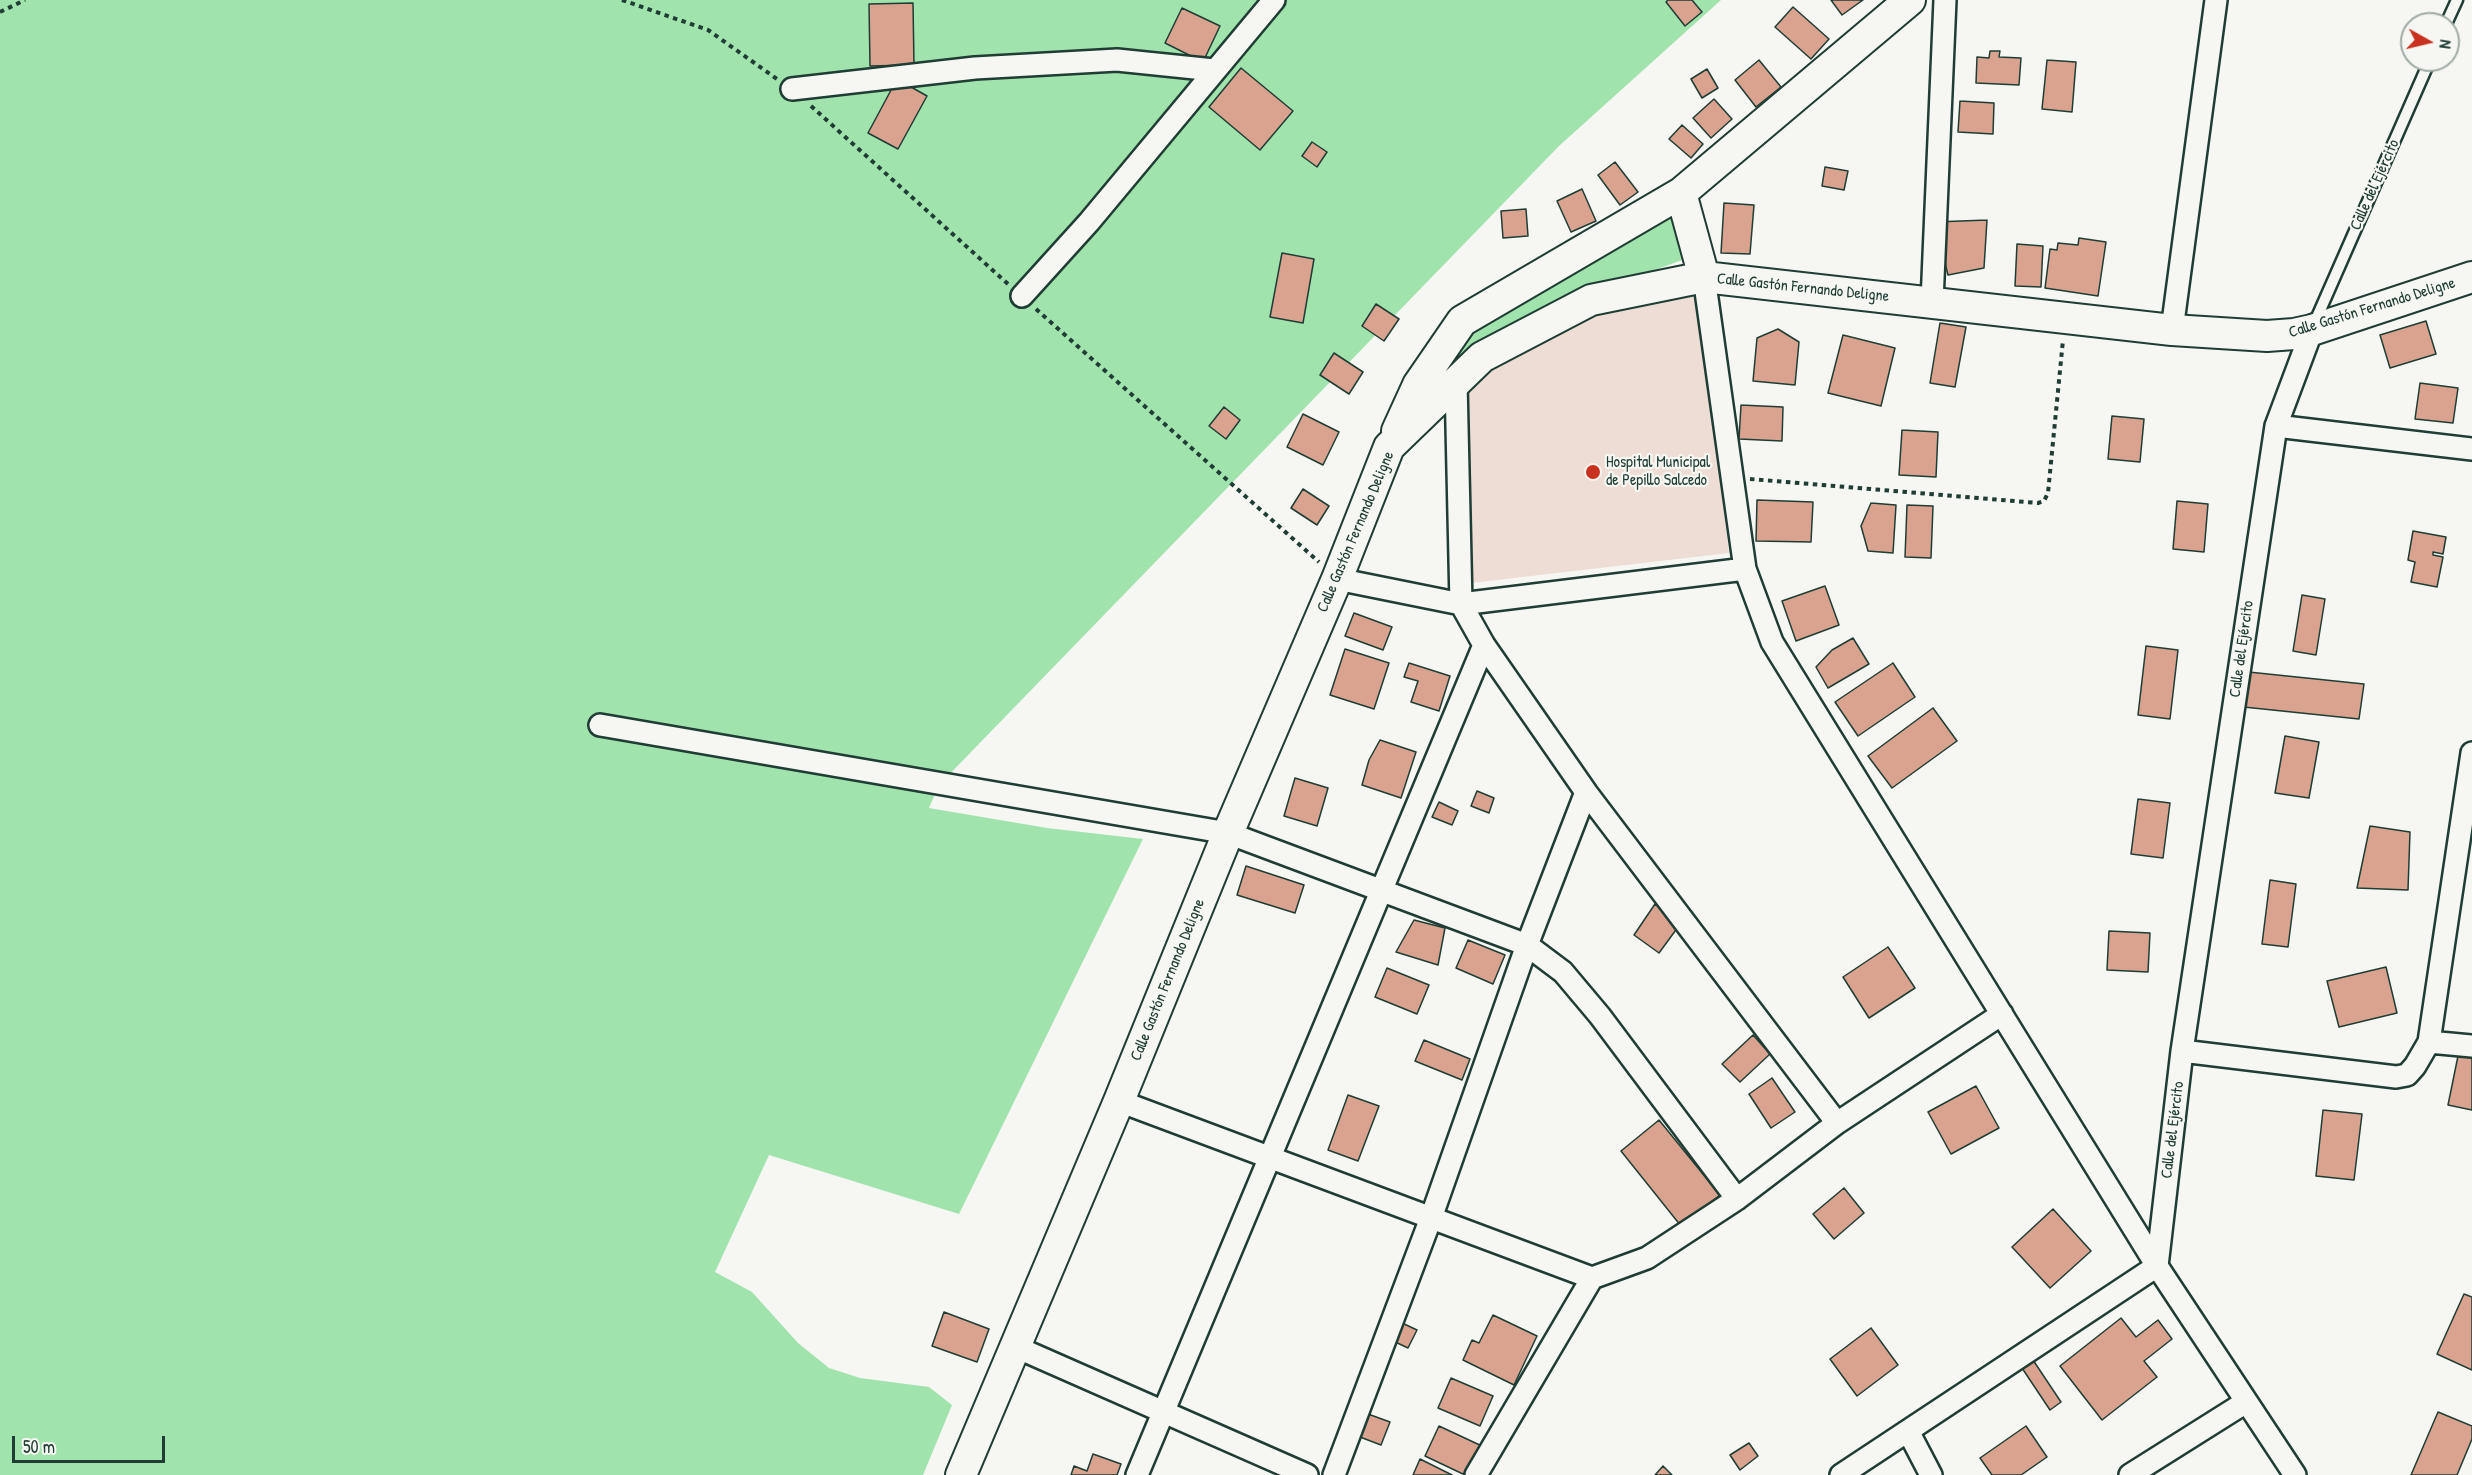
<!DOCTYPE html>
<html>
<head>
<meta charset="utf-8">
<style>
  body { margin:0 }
  #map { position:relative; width:2472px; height:1475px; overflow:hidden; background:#f6f6f2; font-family:"Patrick Hand",sans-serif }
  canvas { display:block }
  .north { position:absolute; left:2400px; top:12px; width:60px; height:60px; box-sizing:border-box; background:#f6f6f2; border:2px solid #a0aca6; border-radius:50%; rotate:98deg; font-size:16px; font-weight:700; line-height:24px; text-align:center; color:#1f3d34 }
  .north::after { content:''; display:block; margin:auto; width:21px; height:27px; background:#c8321e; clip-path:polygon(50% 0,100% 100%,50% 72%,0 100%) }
  .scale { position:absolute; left:12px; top:1436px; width:153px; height:27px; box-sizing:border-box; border:3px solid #1f3d34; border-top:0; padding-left:8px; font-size:18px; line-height:21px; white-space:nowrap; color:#1f3d34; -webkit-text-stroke:4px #f6f6f2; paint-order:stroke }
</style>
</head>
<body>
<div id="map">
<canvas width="2472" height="1475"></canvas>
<div class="north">N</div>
<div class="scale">50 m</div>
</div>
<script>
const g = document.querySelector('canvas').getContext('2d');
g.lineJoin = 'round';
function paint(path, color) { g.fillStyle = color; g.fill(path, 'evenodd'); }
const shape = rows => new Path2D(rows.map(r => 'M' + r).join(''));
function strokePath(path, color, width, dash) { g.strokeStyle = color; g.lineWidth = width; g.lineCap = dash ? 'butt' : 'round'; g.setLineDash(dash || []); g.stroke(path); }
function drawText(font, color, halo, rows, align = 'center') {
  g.font = font + ' "Patrick Hand",sans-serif'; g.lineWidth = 4.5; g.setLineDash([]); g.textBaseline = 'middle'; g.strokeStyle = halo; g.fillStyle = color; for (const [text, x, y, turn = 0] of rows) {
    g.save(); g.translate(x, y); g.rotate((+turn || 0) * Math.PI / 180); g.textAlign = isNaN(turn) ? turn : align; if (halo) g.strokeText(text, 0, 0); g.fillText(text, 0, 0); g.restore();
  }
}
paint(shape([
  [1687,289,1698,297,1729,553,1471,583,1465,391,1475,371,1585,310]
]), '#edddd4');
paint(shape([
  [0,0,1721,0,1559,146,939,785,929,808,1047,828,1143,839,959,1214,769,1155,715,1272,752,1292,798,1343,829,1368,860,1378,929,1387,952,1405,923,1475,0,1475],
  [1677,212,1688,258,1621,282,1426,386,1474,329]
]), '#a1e3ad');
const building = shape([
  [1668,0,1692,0,1702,12,1685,26,1666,2,1668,0],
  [1831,0,1863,0,1842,15,1831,0],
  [913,3,914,65,870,66,869,4,913,3],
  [1793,7,1829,39,1811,59,1775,27,1793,7],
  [1182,8,1220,26,1203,62,1165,43,1182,8],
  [1990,51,2000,51,1999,57,2021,58,2019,85,1976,83,1977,57,1989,58,1990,51],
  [1759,60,1781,87,1756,107,1735,80,1759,60],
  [2047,60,2076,62,2072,112,2042,109,2047,60],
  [1241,68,1293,111,1260,150,1209,107,1241,68],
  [1707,69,1718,88,1702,98,1691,79,1707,69],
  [897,79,927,96,898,149,868,133,897,79],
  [1714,99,1732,119,1711,138,1693,118,1714,99],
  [1960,101,1994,103,1993,134,1958,132,1960,101],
  [1682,125,1703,144,1691,158,1669,139,1682,125],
  [1312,142,1327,152,1317,167,1302,156,1312,142],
  [1615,162,1638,192,1620,205,1598,175,1615,162],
  [1825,167,1848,171,1844,190,1822,186,1825,167],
  [1582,189,1596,221,1571,232,1557,201,1582,189],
  [1724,203,1754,205,1750,254,1721,253,1724,203],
  [1526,209,1528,236,1503,238,1501,211,1526,209],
  [1987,220,1984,268,1948,275,1935,222,1987,220],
  [2079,238,2106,242,2098,296,2045,288,2050,249,2057,250,2058,243,2078,245,2079,238],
  [2017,244,2043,246,2041,287,2015,286,2017,244],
  [1282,253,1314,259,1303,323,1270,317,1282,253],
  [1376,304,1399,319,1384,341,1362,326,1376,304],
  [2426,321,2436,354,2390,368,2380,335,2426,321],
  [1940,323,1966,327,1955,387,1930,383,1940,323],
  [1778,329,1799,342,1795,385,1753,381,1757,338,1778,329],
  [1843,335,1895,348,1881,406,1828,393,1843,335],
  [1334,353,1363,372,1349,394,1320,375,1334,353],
  [2420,383,2458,388,2453,423,2415,419,2420,383],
  [1741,405,1783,407,1782,441,1739,439,1741,405],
  [1224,407,1240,420,1226,439,1209,426,1224,407],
  [1303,414,1339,432,1323,465,1287,447,1303,414],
  [2112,416,2144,419,2140,462,2108,459,2112,416],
  [1902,430,1938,432,1936,477,1899,475,1902,430],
  [1303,489,1329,506,1317,525,1291,508,1303,489],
  [1757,500,1813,502,1811,542,1756,541,1757,500],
  [2177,501,2208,504,2204,552,2173,549,2177,501],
  [1871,503,1896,505,1893,553,1868,551,1861,526,1871,503],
  [1907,505,1933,506,1931,558,1905,557,1907,505],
  [2413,531,2446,537,2443,554,2433,552,2433,555,2443,557,2437,587,2411,582,2415,562,2408,560,2413,531],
  [1825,586,1839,625,1796,641,1782,601,1825,586],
  [2302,595,2325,599,2316,655,2293,651,2302,595],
  [1354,613,1392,627,1383,650,1345,636,1354,613],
  [1853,638,1869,664,1828,688,1816,667,1832,650,1853,638],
  [2146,646,2178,650,2170,719,2138,715,2146,646],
  [1345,649,1389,663,1374,709,1330,695,1345,649],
  [1409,663,1450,676,1439,711,1411,702,1418,681,1404,677,1409,663],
  [1893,663,1915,697,1858,736,1835,702,1893,663],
  [2239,671,2364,684,2359,719,2234,706,2239,671],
  [1933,708,1957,741,1892,788,1868,756,1933,708],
  [2285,736,2319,742,2309,798,2275,793,2285,736],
  [1380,740,1416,752,1401,798,1362,785,1369,760,1380,740],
  [1295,778,1328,788,1317,826,1284,816,1295,778],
  [1477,791,1494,798,1489,813,1471,806,1477,791],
  [2138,799,2170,803,2163,858,2131,854,2138,799],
  [1439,802,1458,811,1452,825,1432,817,1439,802],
  [2370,826,2410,832,2408,890,2357,888,2370,826],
  [1246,866,1304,885,1295,913,1237,895,1246,866],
  [2270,880,2296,884,2288,947,2262,944,2270,880],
  [1655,904,1681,923,1659,953,1634,935,1655,904],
  [1414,920,1445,928,1438,965,1396,952,1414,920],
  [2109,931,2150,933,2148,972,2107,970,2109,931],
  [1468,940,1505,955,1493,984,1456,968,1468,940],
  [1888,947,1915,988,1869,1018,1843,977,1888,947],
  [2386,967,2397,1013,2339,1027,2327,981,2386,967],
  [1387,968,1429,985,1417,1014,1375,997,1387,968],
  [1753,1035,1770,1054,1740,1082,1722,1064,1753,1035],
  [1424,1040,1470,1059,1462,1080,1415,1061,1424,1040],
  [2458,1056,2472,1058,2472,1110,2448,1105,2458,1056],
  [1772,1078,1795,1112,1771,1128,1749,1094,1772,1078],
  [1976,1086,1999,1128,1951,1154,1928,1112,1976,1086],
  [1348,1095,1379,1106,1358,1161,1328,1150,1348,1095],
  [2323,1110,2362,1114,2354,1180,2316,1176,2323,1110],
  [1659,1120,1720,1195,1681,1226,1621,1151,1659,1120],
  [1844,1188,1864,1213,1834,1239,1813,1214,1844,1188],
  [2053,1209,2091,1251,2050,1288,2012,1247,2053,1209],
  [2464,1294,2472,1297,2472,1370,2437,1354,2464,1294],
  [944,1312,989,1329,977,1362,932,1346,944,1312],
  [1493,1315,1537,1336,1514,1385,1463,1360,1472,1340,1479,1343,1493,1315],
  [2121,1318,2136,1337,2158,1320,2172,1339,2144,1361,2157,1377,2102,1420,2060,1366,2121,1318],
  [1400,1322,1417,1330,1408,1348,1391,1340,1400,1322],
  [1871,1328,1898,1365,1857,1396,1830,1359,1871,1328],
  [2031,1357,2061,1402,2050,1410,2020,1365,2031,1357],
  [1451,1378,1493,1396,1480,1426,1438,1408,1451,1378],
  [2438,1412,2472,1426,2472,1439,2457,1475,2411,1475,2438,1412],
  [1368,1414,1390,1422,1381,1445,1360,1437,1368,1414],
  [1439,1426,1484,1447,1471,1475,1465,1475,1425,1456,1439,1426],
  [2026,1426,2047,1457,2021,1475,1992,1475,1980,1458,2026,1426],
  [1749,1443,1758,1456,1740,1470,1730,1455,1749,1443],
  [1093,1454,1121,1464,1117,1475,1071,1475,1074,1466,1087,1471,1093,1454],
  [1420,1459,1452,1475,1413,1475,1420,1459],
  [1663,1466,1672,1475,1655,1475,1663,1466]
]);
paint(building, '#d9a38f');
strokePath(building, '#1f3d34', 1.5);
const lane = shape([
  [2446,24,2457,0],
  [2314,324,2430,60]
]);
const street = shape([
  [792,89,975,68,1117,60,1214,70],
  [1704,277,1745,569,1772,642,2157,1266,2295,1475],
  [1022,296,1089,222,1274,0],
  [1932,302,1945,0],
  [2172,330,2216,0],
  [1456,382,1461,604,1484,645,1586,792,1837,1123],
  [2276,426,2472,449],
  [1337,579,1461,604,1745,569],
  [600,725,1228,833,1527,945,1563,972,1600,1016,1737,1199],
  [2429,1042,2472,1046],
  [2182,1051,2396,1077,2407,1075,2415,1066,2429,1042,2472,753],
  [1119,1101,1592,1278,1647,1258,1737,1199,1837,1123,2002,1014],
  [2157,1266,2182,1051,2276,426,2312,330],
  [1016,1347,1307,1475],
  [1908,1431,1931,1475],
  [1137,1475,1484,645],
  [1334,1475,1431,1218,1527,945,1586,792],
  [1476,1475,1592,1278],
  [1841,1475,2157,1266],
  [2130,1475,2246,1402]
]);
const secondary = shape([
  [1681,193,1704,277],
  [1397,431,1418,385,1462,321,1681,193,1910,0],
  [961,1475,1119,1101,1228,833,1337,579,1389,447,1482,357,1591,300,1704,277,2172,330,2267,336,2294,334,2312,330,2472,277]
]);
strokePath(lane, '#1f3d34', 15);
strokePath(street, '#1f3d34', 26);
strokePath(secondary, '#1f3d34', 34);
strokePath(shape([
  [622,0,708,30,777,79],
  [0,12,25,0],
  [811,106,1008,284],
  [1036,309,1319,562],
  [1750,479,2038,503,2044,501,2048,493,2063,340]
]), '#1f3d34', 4, [4.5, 4.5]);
strokePath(lane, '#f6f6f2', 10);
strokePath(street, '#f6f6f2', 21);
strokePath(secondary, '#f6f6f2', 30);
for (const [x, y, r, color] of [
  [1593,472,8,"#c8321e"]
]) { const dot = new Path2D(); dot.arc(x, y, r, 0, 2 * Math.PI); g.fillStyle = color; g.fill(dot); strokePath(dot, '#f6f6f2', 2); }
drawText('16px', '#1f3d34', '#f6f6f2', [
  ["Calle del Ejército",2375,185,-66],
  ["Calle Gastón Fernando Deligne",1803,288,6],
  ["Calle Gastón Fernando Deligne",2372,308,-17],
  ["Calle Gastón Fernando Deligne",1356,532,-67],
  ["Calle del Ejército",2242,649,-82],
  ["Calle Gastón Fernando Deligne",1168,980,-68],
  ["Calle del Ejército",2173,1130,-83]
]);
drawText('16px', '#1f3d34', '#f6f6f2', [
  ["Hospital Municipal",1606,463],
  ["de Pepillo Salcedo",1606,481]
], 'left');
</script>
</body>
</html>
